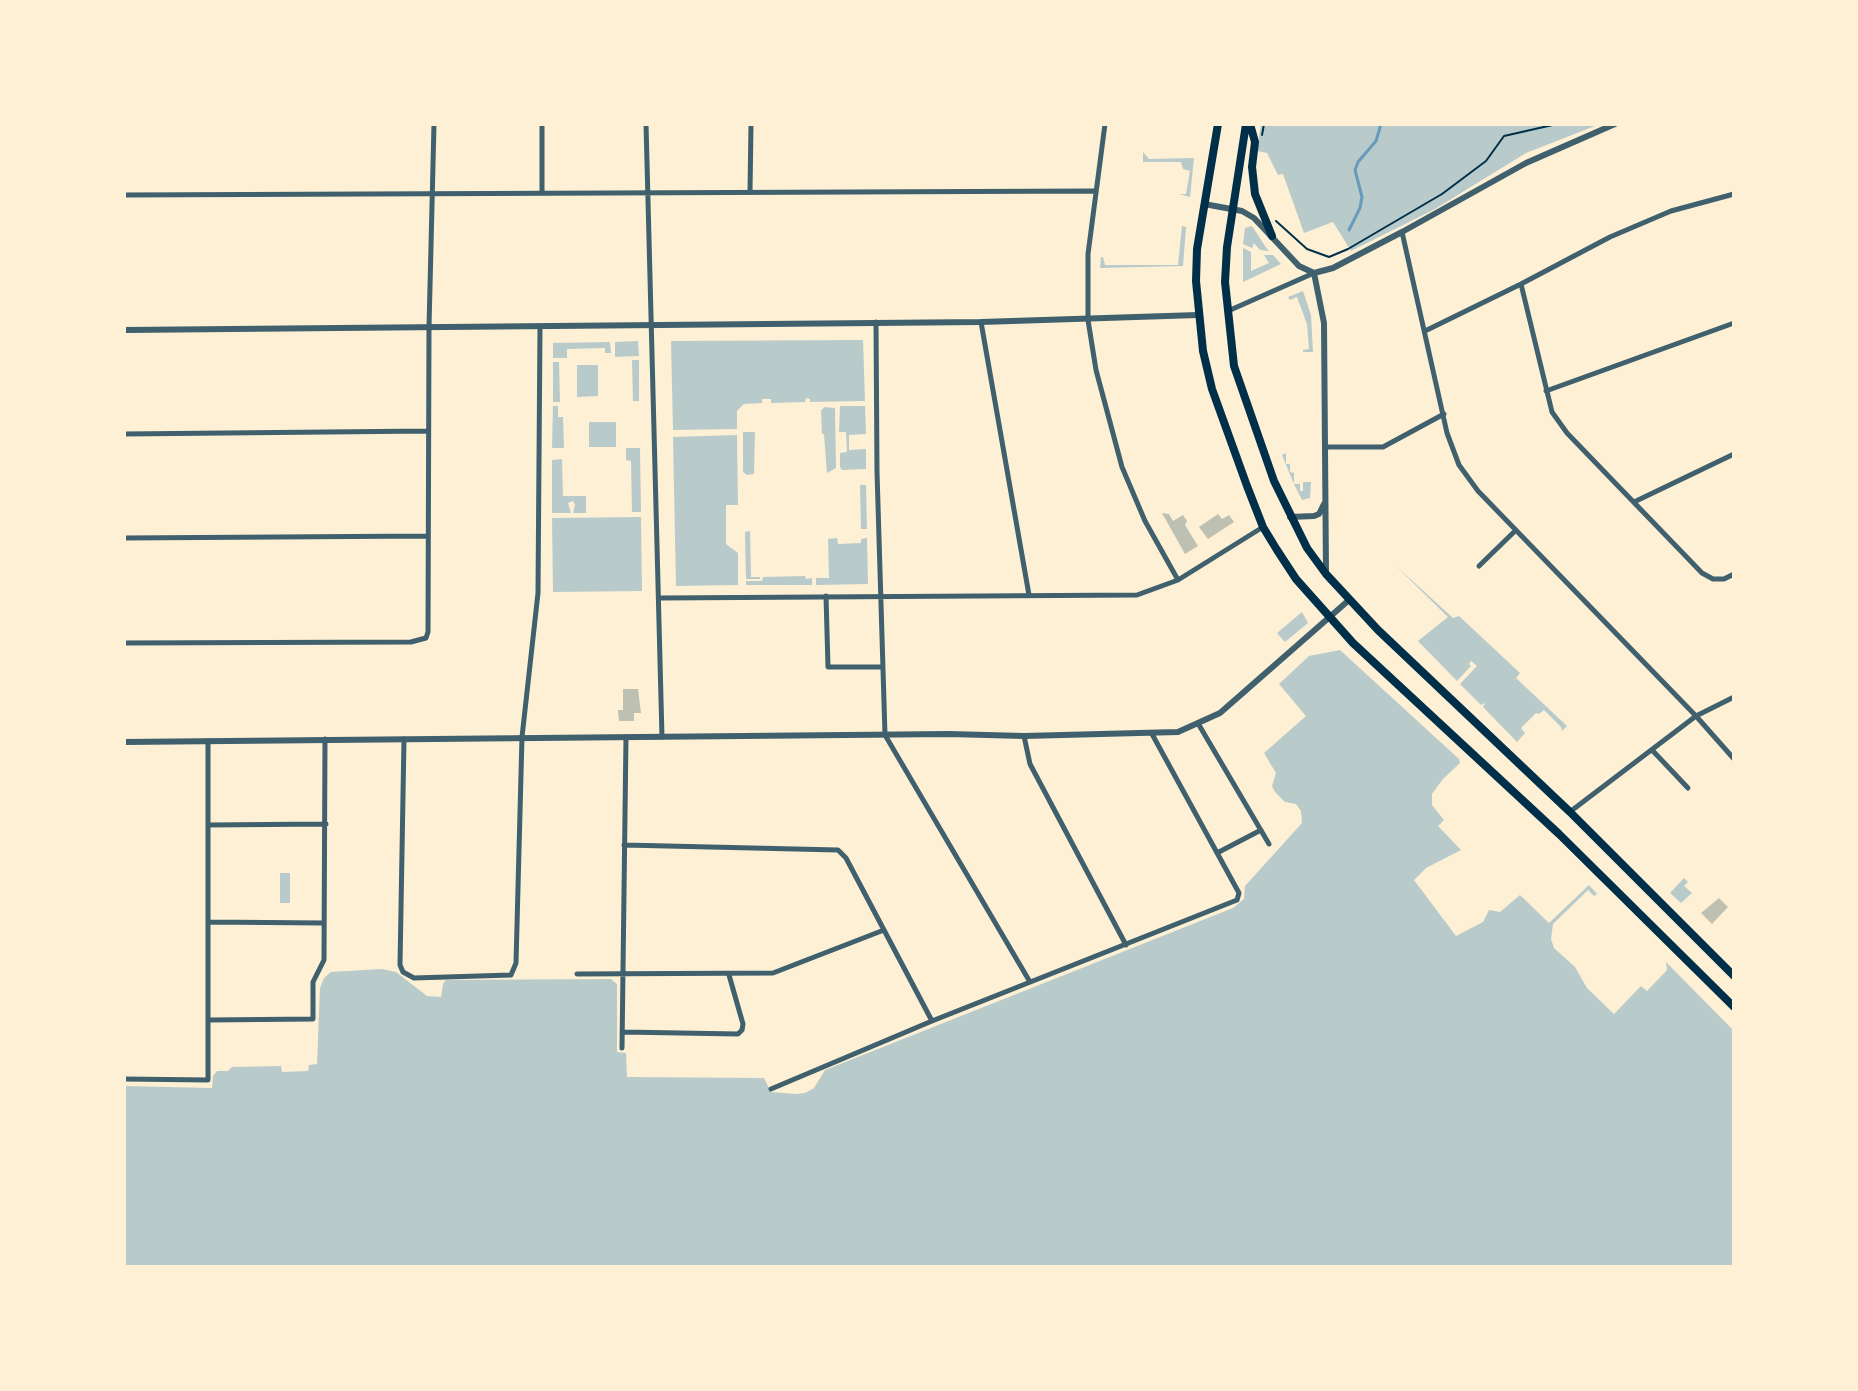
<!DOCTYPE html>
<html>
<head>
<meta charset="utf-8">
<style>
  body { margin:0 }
  #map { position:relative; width:1858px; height:1391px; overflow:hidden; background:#fdf0d5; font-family:Manrope,sans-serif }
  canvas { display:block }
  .frame { position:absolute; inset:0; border:126px solid #fdf0d5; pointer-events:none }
</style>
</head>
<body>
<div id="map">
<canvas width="1858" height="1391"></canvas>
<div class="frame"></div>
</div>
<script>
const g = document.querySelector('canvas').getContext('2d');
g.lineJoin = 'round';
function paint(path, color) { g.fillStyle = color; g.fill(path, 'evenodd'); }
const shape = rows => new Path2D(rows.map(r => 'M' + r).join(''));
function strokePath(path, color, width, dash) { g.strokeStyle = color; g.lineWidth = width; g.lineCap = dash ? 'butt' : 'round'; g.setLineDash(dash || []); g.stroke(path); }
paint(shape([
  [1261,124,1600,124,1526,153,1435,209,1351,251,1333,222,1304,233,1283,174,1278,175,1267,153,1257,151],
  [1143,152,1149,159,1194,158,1190,197,1179,194,1186,194,1190,171,1183,169,1181,162,1143,162],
  [1182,226,1186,227,1183,266,1100,268,1101,257,1103,257,1105,265,1178,265],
  [1252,226,1265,246,1269,251,1260,250,1254,243,1252,248,1243,244,1245,228],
  [1243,248,1251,252,1251,271,1269,263,1264,255,1273,255,1281,264,1243,282],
  [1303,291,1311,315,1313,352,1303,352,1303,350,1309,349,1307,324,1297,297,1290,300,1288,297],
  [863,340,865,401,810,402,810,399,806,398,805,402,771,403,771,399,762,399,762,403,744,404,737,411,737,429,673,430,671,341],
  [638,341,639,356,615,357,615,342],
  [610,342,611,353,605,353,605,348,567,349,567,358,553,358,553,343],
  [632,360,639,360,639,401,633,401],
  [553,362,559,362,560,402,553,402],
  [577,365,598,365,598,396,577,397],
  [553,406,558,406,558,417,563,417,564,448,552,448],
  [840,406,865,406,866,434,849,435,849,450,866,449,866,469,842,470,840,467,840,453,847,452,846,432,839,432],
  [825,407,835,408,836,468,827,473,824,434,822,434,821,410],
  [589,422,616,422,616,447,589,447],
  [743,432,755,432,754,474,747,475,743,472],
  [737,435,738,505,726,505,726,544,738,553,738,585,676,586,673,437],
  [626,448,640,448,641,512,632,512,631,461,626,460],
  [1286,453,1286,464,1290,464,1290,472,1294,473,1294,484,1300,484,1300,491,1303,491,1303,482,1311,482,1310,498,1302,500,1294,484,1282,455],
  [562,459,563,496,586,496,586,513,573,513,575,505,573,501,568,503,571,513,552,513,552,460],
  [860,485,866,485,867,529,861,529],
  [641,517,642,591,553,592,552,518],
  [750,531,751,577,760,577,760,579,746,579,745,532],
  [837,538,838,544,861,543,861,539,867,538,868,584,816,585,816,578,829,578,828,539],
  [1395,565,1453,618,1459,616,1520,673,1516,678,1567,726,1562,731,1561,727,1544,710,1539,714,1536,713,1521,728,1525,733,1517,742,1483,707,1485,703,1481,705,1460,684,1477,666,1471,661,1469,664,1471,666,1457,681,1418,641,1448,617],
  [805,576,806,579,812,578,812,585,746,585,746,581,762,581,763,577],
  [1302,612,1308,623,1285,642,1277,633],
  [1340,650,1459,759,1460,763,1443,779,1432,794,1432,805,1444,820,1438,826,1461,850,1426,868,1414,880,1456,936,1483,922,1489,910,1500,912,1520,895,1549,923,1589,885,1597,894,1594,896,1588,890,1553,924,1551,939,1554,948,1575,967,1587,988,1614,1014,1641,986,1647,991,1667,970,1666,962,1734,1031,1734,1267,124,1267,124,1086,212,1088,213,1076,217,1071,228,1071,232,1067,281,1066,282,1072,308,1071,309,1065,317,1064,320,988,324,978,331,972,382,969,396,972,427,996,441,997,443,984,446,980,611,979,617,984,617,1052,626,1053,627,1077,764,1078,771,1092,796,1094,805,1093,814,1088,825,1070,1233,908,1244,899,1245,886,1302,823,1301,811,1296,804,1285,802,1275,792,1272,786,1276,773,1264,753,1306,716,1279,684,1309,656],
  [280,873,290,873,290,903,280,903],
  [1684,878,1688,882,1684,886,1692,893,1681,903,1670,893]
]), '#b9caca');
strokePath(shape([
  [1349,230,1360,208,1362,197,1355,170,1358,162,1376,141,1381,124]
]), '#669bbc', 3);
paint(shape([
  [1162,513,1169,514,1173,521,1183,515,1187,521,1185,525,1198,546,1185,554],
  [1218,514,1222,519,1229,515,1234,522,1208,539,1199,527],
  [623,689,638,689,641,713,634,713,634,721,619,721,618,710,623,710],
  [1719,898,1728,907,1712,924,1701,913]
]), '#bec0b2');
strokePath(shape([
  [1262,135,1264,124],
  [1276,221,1307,249,1329,257,1348,249,1442,194,1486,161,1504,136,1557,124]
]), '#003049', 2);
strokePath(shape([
  [646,124,662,737],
  [1105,124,1088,254,1088,320,1096,370,1122,467,1145,521,1178,580],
  [750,192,751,124],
  [542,193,542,124],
  [124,195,1094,191],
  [1402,232,1447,433,1459,465,1478,491,1696,716,1734,759],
  [1521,284,1552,412,1567,433,1702,573,1713,579,1724,579,1734,574],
  [1228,311,1314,273],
  [876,322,877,472,885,735,1030,982],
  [981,322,1029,595],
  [1425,331,1521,284,1610,237,1671,211,1734,194],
  [1546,391,1734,323],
  [124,434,428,431],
  [1325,447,1383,447,1444,414],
  [1634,502,1734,454],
  [124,538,428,536],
  [1479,566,1516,530],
  [826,596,828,667,882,667],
  [660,598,1137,595,1178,580,1263,527],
  [124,643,411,642,426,638,428,632,429,327,434,124],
  [1199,725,1269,844],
  [1024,736,1030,764,1126,945],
  [404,739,400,965,403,972,414,978,511,975,516,963,522,737,538,593,540,326],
  [1652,750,1688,788],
  [1571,811,1696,716,1734,697],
  [208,825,326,824],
  [624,845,838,850,846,858,932,1021],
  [1217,853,1261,830],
  [208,922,323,923],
  [577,974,773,973,884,930],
  [209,1020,313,1019,313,982,324,960,325,739],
  [622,1032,738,1034,742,1030,743,1024,729,975],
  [622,1048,626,737],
  [124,1079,208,1080,208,741],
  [771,1089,932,1021,1237,900,1239,893,1152,734]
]), '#3f606c', 5);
strokePath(shape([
  [1204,204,1242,211,1254,218,1299,266,1314,273,1324,323,1326,574],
  [1314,273,1333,268,1402,232,1526,163,1615,124],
  [124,330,981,322,1198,315],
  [1290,517,1314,516,1319,514,1324,504],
  [124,742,949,734,1024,736,1178,732,1220,713,1349,600]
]), '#3f606c', 6);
strokePath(shape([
  [1218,124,1197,249,1196,281,1203,351,1212,389,1247,486,1263,527,1277,550,1296,579,1353,643,1559,834,1734,1007],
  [1246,124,1227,247,1225,282,1234,366,1274,481,1307,548,1326,574,1378,630,1570,812,1734,976],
  [1250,124,1255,142,1252,167,1255,194,1272,236]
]), '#003049', 8);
</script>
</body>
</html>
